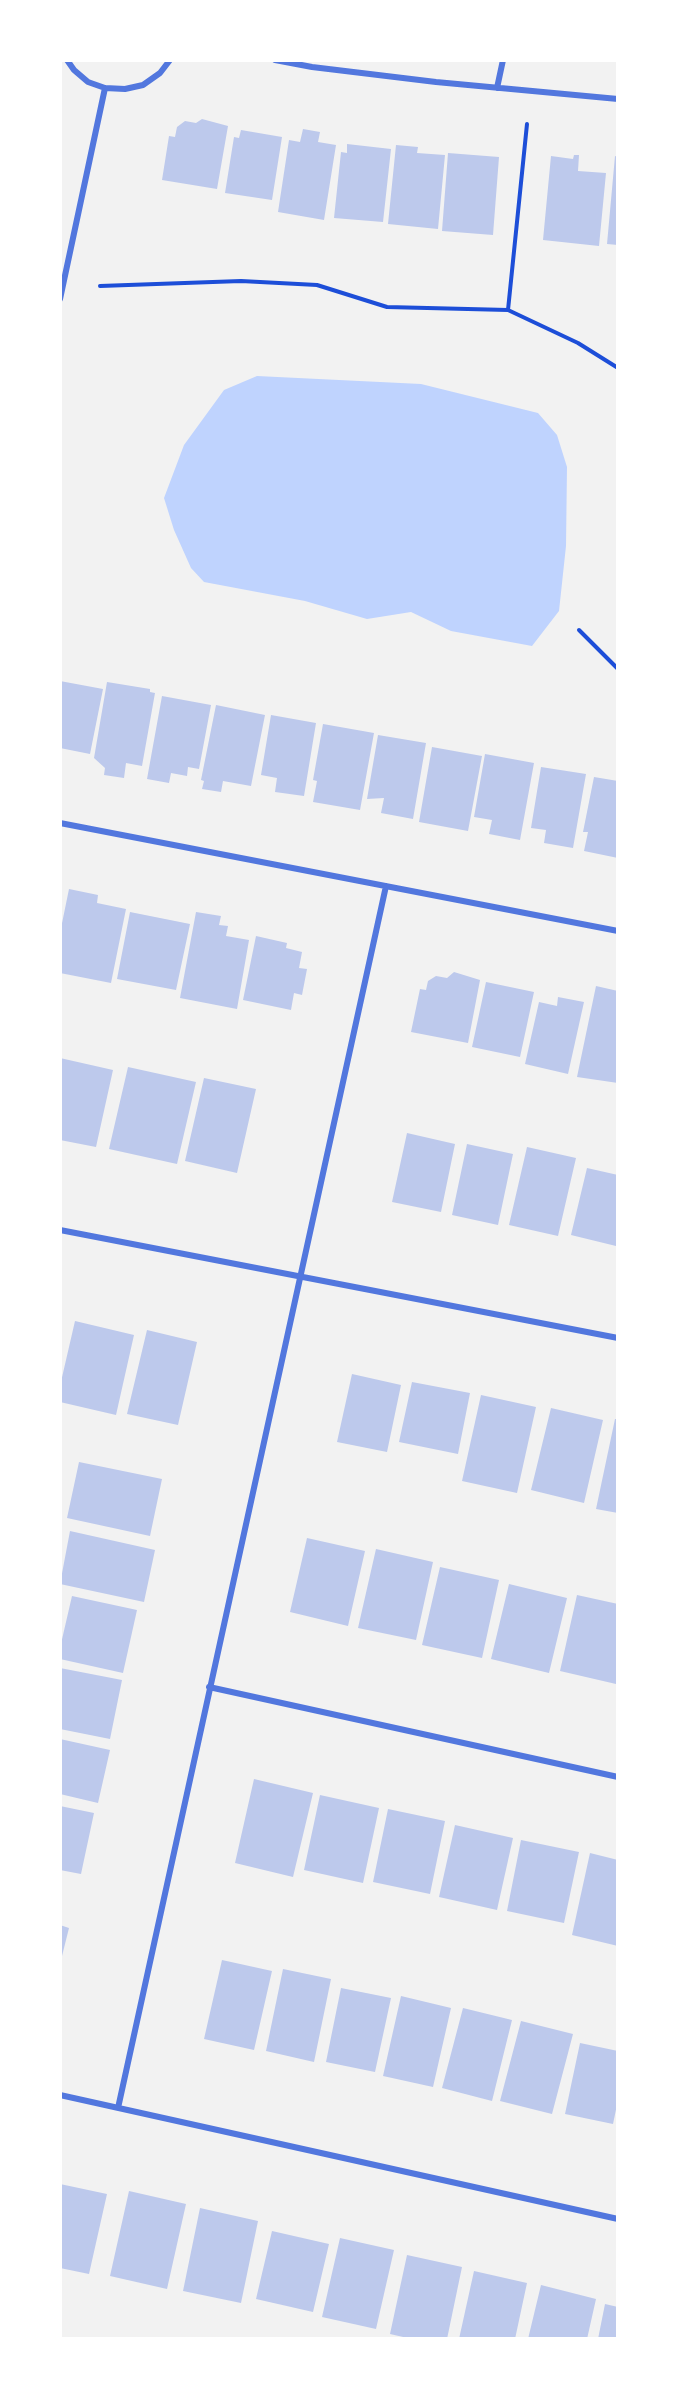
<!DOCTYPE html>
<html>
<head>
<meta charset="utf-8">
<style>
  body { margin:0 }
  #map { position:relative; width:678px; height:2399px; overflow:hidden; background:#f2f2f2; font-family:Signika,sans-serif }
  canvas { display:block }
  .frame { position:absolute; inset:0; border:62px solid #fff; pointer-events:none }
</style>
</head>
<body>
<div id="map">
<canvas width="678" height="2399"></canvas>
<div class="frame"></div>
</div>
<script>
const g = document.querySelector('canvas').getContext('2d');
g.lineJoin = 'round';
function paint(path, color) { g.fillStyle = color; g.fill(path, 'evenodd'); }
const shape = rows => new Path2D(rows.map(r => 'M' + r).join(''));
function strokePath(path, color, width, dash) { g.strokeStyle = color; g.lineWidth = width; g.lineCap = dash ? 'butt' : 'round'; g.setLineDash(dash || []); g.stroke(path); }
paint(shape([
  [257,376,421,384,538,413,557,435,567,467,566,546,559,611,532,646,451,631,411,612,367,619,305,601,204,582,191,568,174,530,164,498,184,445,224,390]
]), '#bfd3fe');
paint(shape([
  [202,119,228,126,217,189,162,180,169,136,175,137,177,127,185,121,196,123],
  [303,129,320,132,318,142,336,145,324,220,278,212,289,140,300,142],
  [241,130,282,137,272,200,225,193,234,137,239,138],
  [347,144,391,149,383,222,334,218,341,152,347,153],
  [396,145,418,147,417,153,445,155,438,229,388,224],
  [448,153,499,157,493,235,442,231],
  [574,155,579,155,578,171,606,173,599,246,543,240,551,156,573,159],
  [615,156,618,157,618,245,607,244],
  [60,681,103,689,90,754,60,748],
  [107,682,150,689,150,692,155,693,142,766,126,763,124,778,104,775,105,768,94,758],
  [162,696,211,705,199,769,188,767,187,776,171,773,169,783,147,779],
  [216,705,265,715,251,786,223,781,221,792,202,789,204,781,201,780],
  [271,715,316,723,304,796,275,792,277,778,261,775],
  [323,724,374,733,360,810,313,802,317,781,313,780],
  [378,735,426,743,413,819,381,813,384,798,367,799],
  [432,747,482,756,468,831,419,822],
  [485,754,534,763,520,840,489,834,492,820,474,817],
  [541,767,586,774,573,848,544,843,546,830,531,828],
  [594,777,618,781,618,858,584,851,588,832,583,832],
  [69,889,98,895,97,903,126,909,111,983,60,973,60,933],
  [130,912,190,924,176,990,117,979],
  [196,912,221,916,219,925,228,926,226,936,249,940,237,1009,180,998],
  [256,936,287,943,286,948,302,952,299,968,307,969,302,995,294,993,291,1010,243,1000],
  [454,972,480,980,468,1043,411,1032,420,989,426,990,428,981,436,976,447,978],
  [486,982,534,992,520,1057,472,1047],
  [596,986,618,991,618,1083,577,1077],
  [558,997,584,1002,568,1074,525,1064,539,1002,557,1006],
  [60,1058,113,1070,96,1147,60,1140],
  [128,1067,196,1082,177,1164,109,1149],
  [204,1078,256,1089,237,1173,185,1161],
  [407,1133,455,1144,441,1212,392,1202],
  [467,1144,513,1154,498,1225,452,1215],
  [527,1147,576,1158,558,1236,509,1225],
  [587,1168,618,1175,616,1246,571,1235],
  [75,1321,134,1335,116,1415,60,1402,60,1386],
  [147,1330,197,1342,178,1425,127,1414],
  [352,1374,401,1385,387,1452,337,1442],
  [412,1382,470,1393,458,1454,399,1442],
  [481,1395,536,1407,517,1493,462,1481],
  [551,1408,603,1420,584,1503,531,1490],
  [615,1419,618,1419,618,1513,596,1509],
  [79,1462,162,1479,150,1536,67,1518],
  [70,1531,155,1550,144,1602,60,1584],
  [307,1538,365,1551,348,1626,290,1612],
  [376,1549,433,1562,416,1640,358,1628],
  [440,1567,499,1580,482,1658,422,1645],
  [509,1584,567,1598,549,1673,491,1659],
  [577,1595,618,1604,618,1673,616,1684,560,1671],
  [72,1596,137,1610,123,1673,60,1659,60,1648],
  [60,1668,122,1680,110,1739,60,1729],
  [60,1739,110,1750,98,1803,60,1794],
  [254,1779,313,1793,293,1877,235,1863],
  [320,1795,379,1808,363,1883,304,1870],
  [60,1806,94,1813,81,1874,60,1870],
  [388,1809,445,1821,430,1894,373,1882],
  [455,1825,513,1838,497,1910,439,1897],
  [521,1840,579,1852,564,1923,507,1911],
  [590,1853,618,1860,618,1946,572,1935],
  [60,1925,69,1928,61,1960,60,1960],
  [222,1960,272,1971,254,2050,204,2039],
  [283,1969,331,1979,314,2062,266,2051],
  [341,1988,391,1998,375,2072,326,2062],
  [401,1996,451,2008,433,2087,383,2076],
  [463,2008,512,2020,492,2101,442,2088],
  [521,2021,573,2034,552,2114,500,2101],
  [580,2043,618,2051,618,2100,613,2124,565,2114],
  [60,2184,107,2194,89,2274,60,2268],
  [129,2191,186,2204,167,2289,110,2276],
  [200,2208,258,2221,241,2303,183,2291],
  [272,2231,329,2244,313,2312,256,2299],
  [340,2238,394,2250,376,2329,322,2317],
  [407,2255,462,2267,447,2339,412,2339,390,2334],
  [474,2271,527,2283,515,2339,459,2339],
  [541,2285,596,2299,587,2339,528,2339],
  [605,2304,618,2307,618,2339,598,2339]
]), '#bdc9ec');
strokePath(shape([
  [100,286,241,281,317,285,387,307,508,310,578,343,618,368],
  [508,310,527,124],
  [579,630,618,669]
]), '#1d4ed8', 4);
strokePath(shape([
  [67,60,74,70,88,82,105,88,125,89,143,85,160,73,170,60],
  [275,60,312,67,436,82,618,99],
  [497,88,503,60],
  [60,299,105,88],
  [60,823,618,931],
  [60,1230,618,1338],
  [209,1687,618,1777],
  [60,2095,618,2219],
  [118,2108,386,886]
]), '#5277de', 6);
</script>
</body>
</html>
